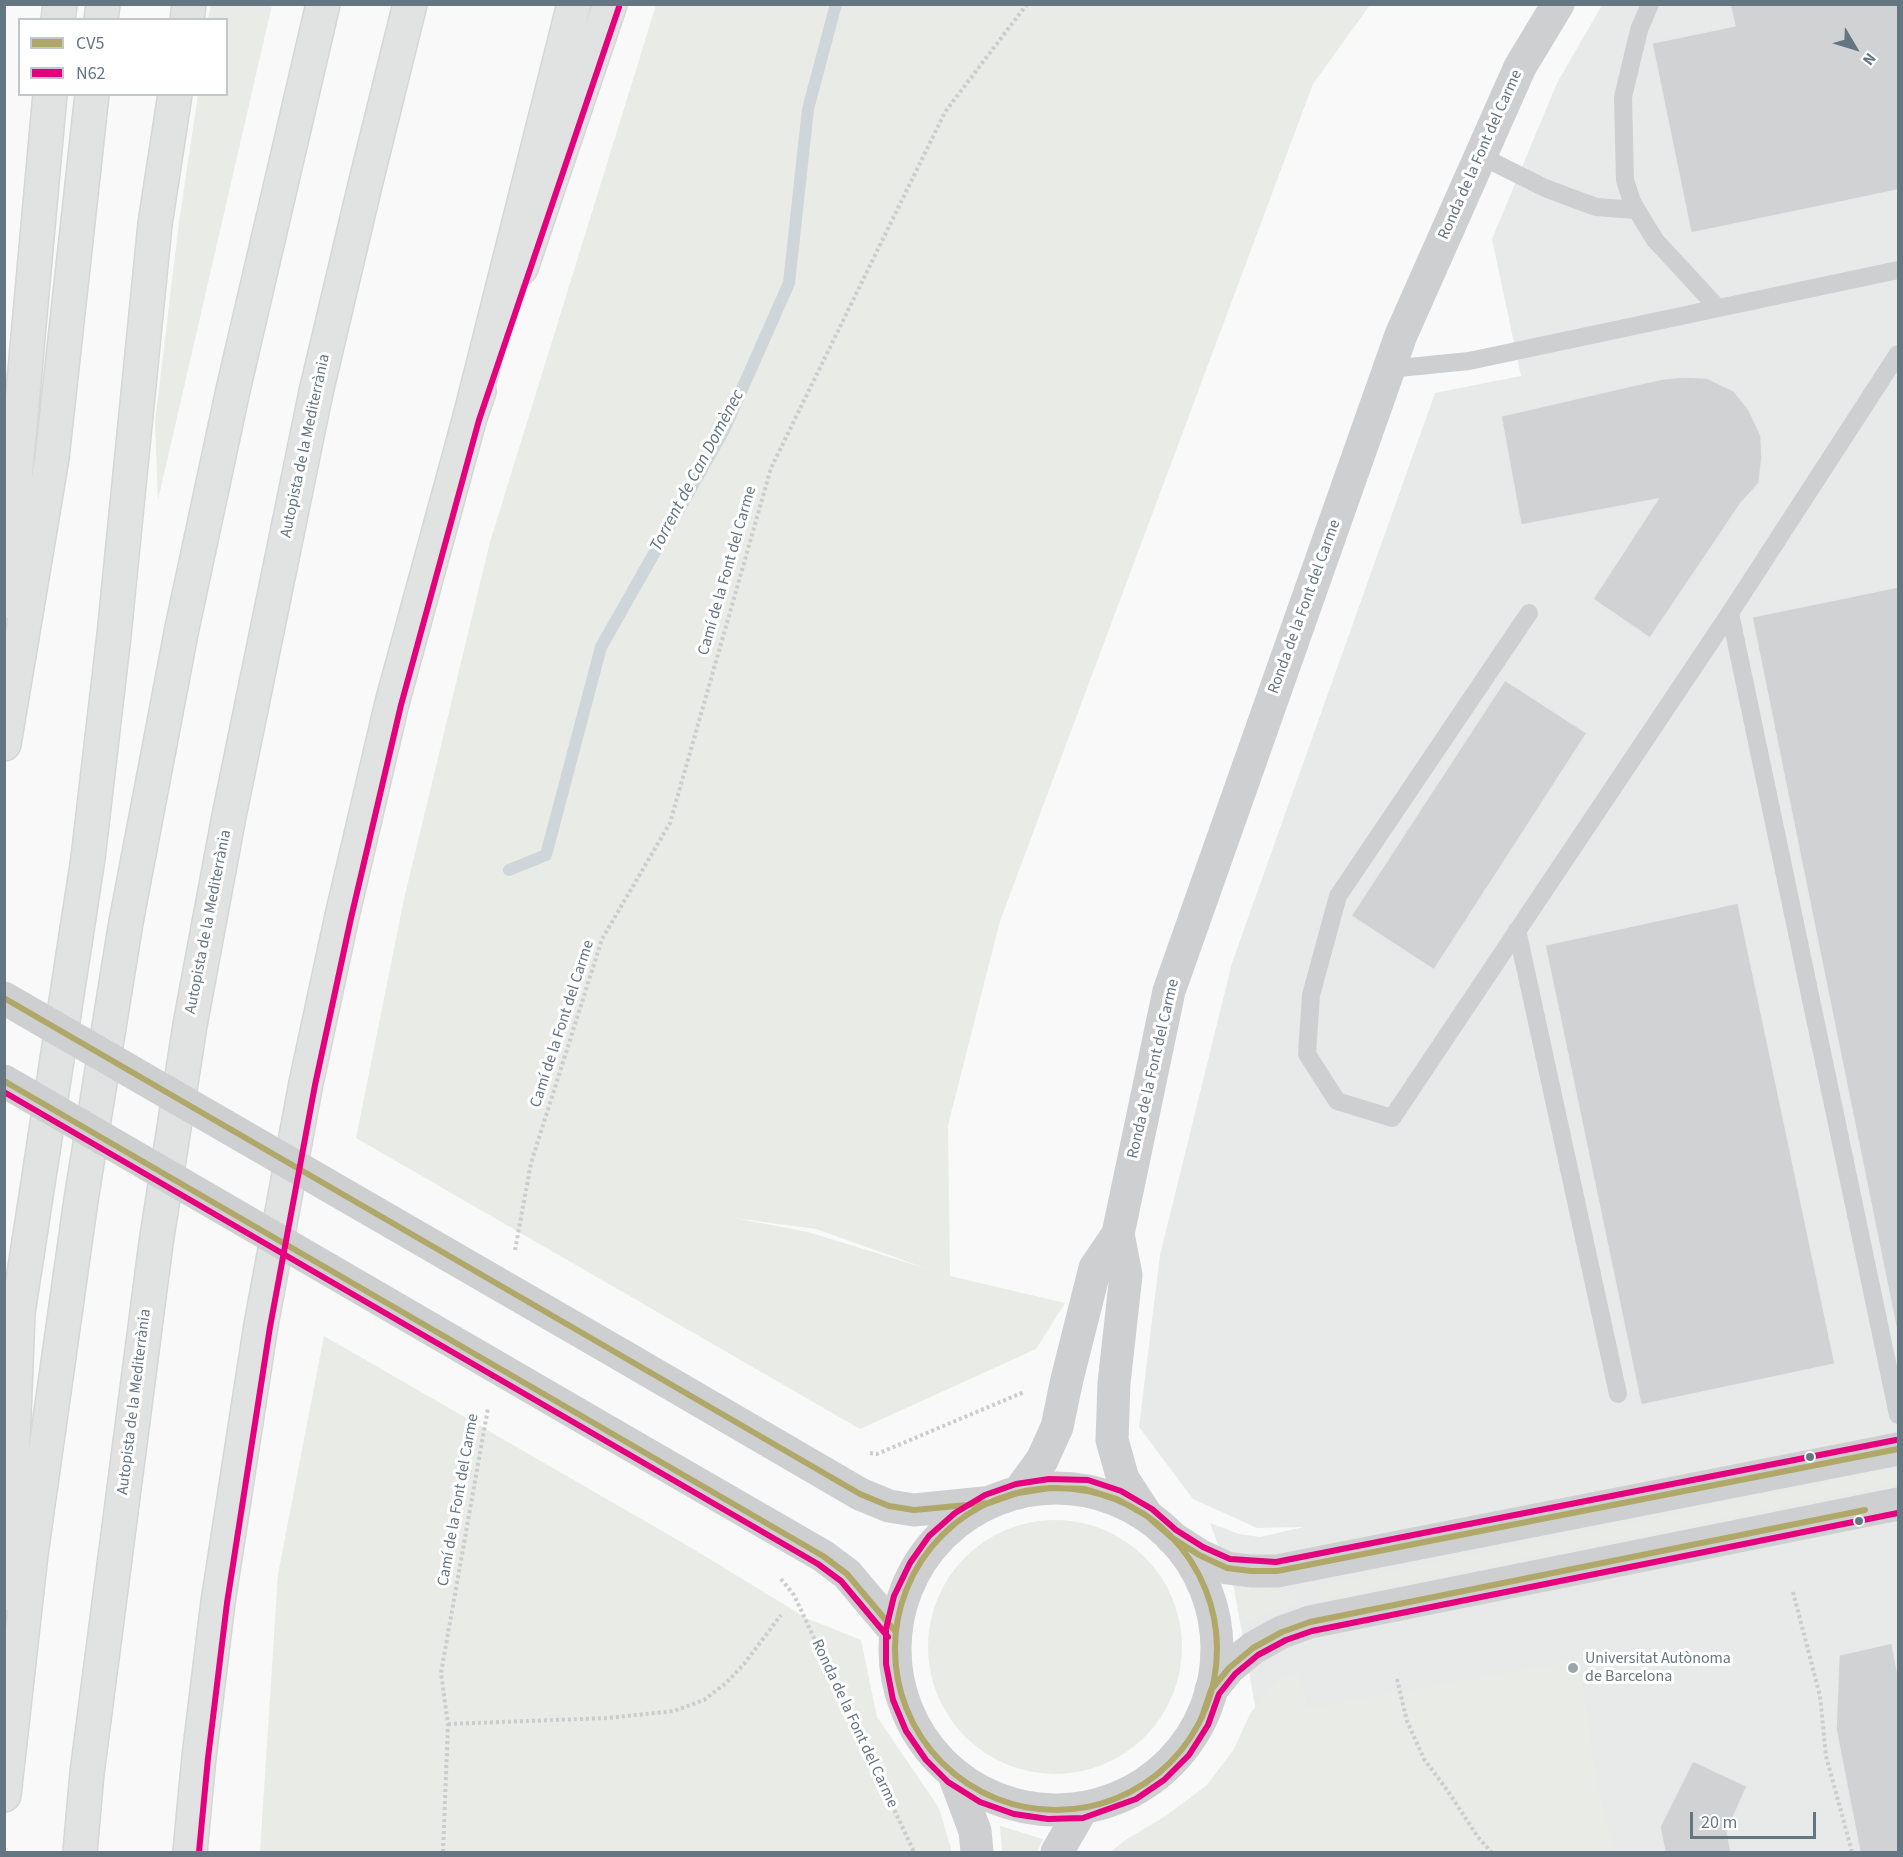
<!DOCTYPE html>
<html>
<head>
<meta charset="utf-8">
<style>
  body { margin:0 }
  #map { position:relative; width:1903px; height:1857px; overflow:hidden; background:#f9f9f9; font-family:"Source Sans 3",sans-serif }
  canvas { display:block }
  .frame { position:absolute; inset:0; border:6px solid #657683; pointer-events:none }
  .legend { position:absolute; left:18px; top:18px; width:210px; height:78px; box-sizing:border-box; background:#fff; border:2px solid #c1c8cd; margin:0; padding:8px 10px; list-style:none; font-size:18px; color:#657683 }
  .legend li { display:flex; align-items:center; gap:12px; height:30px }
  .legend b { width:30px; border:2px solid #c1c8cd }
  .north { position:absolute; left:1825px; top:18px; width:60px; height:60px; -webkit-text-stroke:4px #fff; paint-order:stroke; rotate:128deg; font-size:16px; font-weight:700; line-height:24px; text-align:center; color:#657683 }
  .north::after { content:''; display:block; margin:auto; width:21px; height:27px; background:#657683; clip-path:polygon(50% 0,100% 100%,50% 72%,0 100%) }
  .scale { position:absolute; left:1690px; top:1812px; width:126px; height:27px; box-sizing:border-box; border:3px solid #657683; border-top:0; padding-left:8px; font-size:18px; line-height:21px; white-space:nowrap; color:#657683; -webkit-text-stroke:4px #fff; paint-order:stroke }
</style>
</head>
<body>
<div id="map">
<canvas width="1903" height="1857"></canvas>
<div class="frame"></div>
<ul class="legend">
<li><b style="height:8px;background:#afa869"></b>CV5</li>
<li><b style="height:8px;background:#e5007d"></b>N62</li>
</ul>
<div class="north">N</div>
<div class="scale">20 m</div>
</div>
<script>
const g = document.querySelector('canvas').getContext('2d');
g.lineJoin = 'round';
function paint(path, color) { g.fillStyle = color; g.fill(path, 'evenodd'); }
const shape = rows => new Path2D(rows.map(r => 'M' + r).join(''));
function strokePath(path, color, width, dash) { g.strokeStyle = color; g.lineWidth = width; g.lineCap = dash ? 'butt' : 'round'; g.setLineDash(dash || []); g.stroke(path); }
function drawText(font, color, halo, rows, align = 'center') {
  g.font = font + ' "Source Sans 3",sans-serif'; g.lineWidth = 6; g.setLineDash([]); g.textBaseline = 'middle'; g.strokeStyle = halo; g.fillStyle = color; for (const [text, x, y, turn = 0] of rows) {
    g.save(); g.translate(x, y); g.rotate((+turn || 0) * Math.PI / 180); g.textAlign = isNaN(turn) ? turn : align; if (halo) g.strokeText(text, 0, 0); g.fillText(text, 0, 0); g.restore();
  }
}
paint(shape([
  [1602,5,1898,5,1898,1852,1115,1852,1211,1786,1235,1754,1256,1711,1234,1588,1210,1523,1239,1534,1260,1537,1304,1527,1257,1528,1193,1499,1139,1427,1160,1255,1232,963,1435,393,1521,376,1492,239,1557,83]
]), '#e8e9e9');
paint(shape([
  [211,4,272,5,158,500,155,422,179,222,198,95,226,94,226,20,208,19],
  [656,5,1370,5,1313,84,1000,921,948,1125,950,1276,1065,1303,1036,1349,860,1429,356,1138,404,899,490,542],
  [734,1218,816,1229,928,1269,808,1232],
  [324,1336,695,1550,806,1618,861,1640,877,1717,939,1808,952,1852,260,1852,278,1574],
  [1898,1468,1898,1483,1322,1600,1319,1586],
  '928 1647a127 127 0 1 1 254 0a127 127 0 1 1-254 0Z',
  [1234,1588,1294,1590,1296,1602,1241,1624],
  [1579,1660,1597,1781,1615,1852,1111,1852,1124,1841,1167,1815,1207,1785,1234,1749,1250,1714,1275,1682,1297,1672,1309,1708],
  [1000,1826,1043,1839,1037,1852,1002,1852]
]), '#e8ebe6');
strokePath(shape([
  [509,870,546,855,601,647,724,430,789,283,808,109,836,4]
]), '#ced6d9', 12);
const building = shape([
  [1730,4,1898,4,1898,190,1691,233,1652,43,1735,26,1730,4],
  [1683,377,1707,378,1734,391,1749,410,1761,436,1762,457,1759,483,1741,503,1650,638,1593,599,1658,499,1521,525,1501,416,1662,379,1683,377],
  [1898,587,1898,1337,1752,617,1898,587],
  [1505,680,1587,733,1434,970,1351,916,1505,680],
  [1738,903,1835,1364,1641,1405,1545,945,1738,903],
  [1892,1643,1898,1675,1898,1852,1860,1852,1836,1729,1839,1655,1892,1643],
  [1693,1761,1747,1786,1727,1831,1731,1852,1665,1852,1660,1827,1693,1761]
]);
paint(building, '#d0d2d3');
strokePath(building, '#e8e8e8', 1.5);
const trunk = shape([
  [58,20,60,4],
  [101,20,103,4],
  [521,268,610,4],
  [4,602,50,94],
  [4,744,52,458,92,94],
  [190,1852,199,1757,218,1602,261,1325,306,1083,342,916,392,703,470,417,479,391]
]);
const motorway = shape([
  [187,20,189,4],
  [470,417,574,4],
  [7,1594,18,1313,88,858,114,635,155,224,175,94],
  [4,1795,31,1554,81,1200,126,922,182,628,233,390,323,4],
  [80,1852,87,1773,156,1243,190,1025,229,816,316,392,366,181,410,4]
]);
strokePath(trunk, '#d5d6d6', 36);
strokePath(motorway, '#d5d6d6', 36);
strokePath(shape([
  [515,1250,531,1163,602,939,670,823,771,468,945,112,1027,4],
  [870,1453,877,1454,1024,1392],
  [781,1579,794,1595,914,1852],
  [1793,1592,1820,1696,1826,1756,1852,1852],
  [1397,1679,1407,1721,1424,1759,1447,1790,1478,1837,1491,1852],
  [448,1724,608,1718,674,1711,704,1700,726,1683,744,1664,781,1615],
  [443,1852,448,1724,441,1673,488,1408]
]), '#cbcccd', 4, [3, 3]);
strokePath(shape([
  [1650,4,1639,30,1623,97,1625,180,1632,202,1655,240,1718,308],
  [1481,156,1545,188,1596,207,1636,210],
  [1389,369,1469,361,1898,270],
  [1529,613,1338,896,1311,995,1307,1054,1337,1101,1392,1118,1730,613,1898,354],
  [1730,613,1898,1415],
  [1517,930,1618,1394]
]), '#cecfd0', 18);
strokePath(shape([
  [1118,1234,1126,1275,1114,1383,1112,1440,1123,1479,1147,1516],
  [1018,1493,1042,1460,1057,1427,1067,1379,1095,1268,1118,1234,1169,991,1401,335,1520,67,1558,4],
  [1171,1537,1199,1555,1227,1568,1251,1571,1277,1571,1898,1449],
  [1211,1690,1229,1668,1253,1648,1282,1632,1310,1622,1898,1504]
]), '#cecfd0', 33);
strokePath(shape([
  [623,1356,860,1494,889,1506,914,1510,984,1503],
  [610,1433,823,1556,847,1574,895,1631],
  '895 1649a161 161 0 1 1 322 0a161 161 0 1 1-322 0Z',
  [954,1775,975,1831,977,1852],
  [1057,1852,1082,1809]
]), '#cecfd0', 33);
strokePath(trunk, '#e1e2e2', 33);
strokePath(motorway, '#e1e2e2', 33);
strokePath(shape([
  [4,998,623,1356],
  [4,1081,610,1433]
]), '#cecfd0', 33);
strokePath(shape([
  [4,998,860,1494,889,1506,914,1510,989,1503,1018,1493,1050,1488,1085,1489,1117,1499,1147,1516,1171,1537,1199,1555,1227,1568,1251,1571,1277,1571,1898,1449],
  [4,1081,823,1556,847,1574,895,1631],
  '895 1649a161 161 0 1 1 322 0a161 161 0 1 1-322 0Z',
  [1202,1717,1211,1690,1229,1668,1253,1648,1282,1632,1310,1622,1865,1510]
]), '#afa869', 6);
strokePath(shape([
  [4,1092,818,1564,841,1581,888,1637],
  [1896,1440,1276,1562,1230,1559,1203,1547,1176,1530,1152,1509,1121,1491,1088,1480,1049,1479,1016,1484,985,1495,955,1513,929,1536,910,1563,894,1596,886,1629,886,1664,893,1700,906,1731,926,1760,948,1782,980,1802,1014,1814,1048,1819,1083,1818,1136,1799,1164,1780,1189,1755,1208,1725,1219,1694,1235,1674,1258,1655,1286,1640,1312,1631,1898,1513],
  [199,1852,208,1758,227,1603,270,1327,315,1085,351,918,401,705,479,420,619,7]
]), '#e5007d', 6);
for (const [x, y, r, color] of [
  [1810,1457,5,"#657683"],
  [1859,1521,5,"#657683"],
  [1573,1668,6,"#99a4ac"]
]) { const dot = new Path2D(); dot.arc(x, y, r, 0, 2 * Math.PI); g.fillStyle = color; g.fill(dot); strokePath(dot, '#fff', 2); }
drawText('16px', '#657683', '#fff', [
  ["Ronda de la Font del Carme",1481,155,-66],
  ["Autopista de la Mediterrània",306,446,-78],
  ["Camí de la Font del Carme",728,571,-74],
  ["Ronda de la Font del Carme",1305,607,-70],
  ["Autopista de la Mediterrània",209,922,-79],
  ["Camí de la Font del Carme",563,1024,-72],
  ["Ronda de la Font del Carme",1154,1069,-77],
  ["Autopista de la Mediterrània",135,1402,-83],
  ["Camí de la Font del Carme",459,1500,-80],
  ["Ronda de la Font del Carme",854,1724,65]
]);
drawText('16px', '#657683', '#fff', [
  ["Universitat Autònoma",1585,1659],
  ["de Barcelona",1585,1677]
], 'left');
drawText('italic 18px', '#60757c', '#fff', [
  ["Torrent de Can Domènec",698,471,-62]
]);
</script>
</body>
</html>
